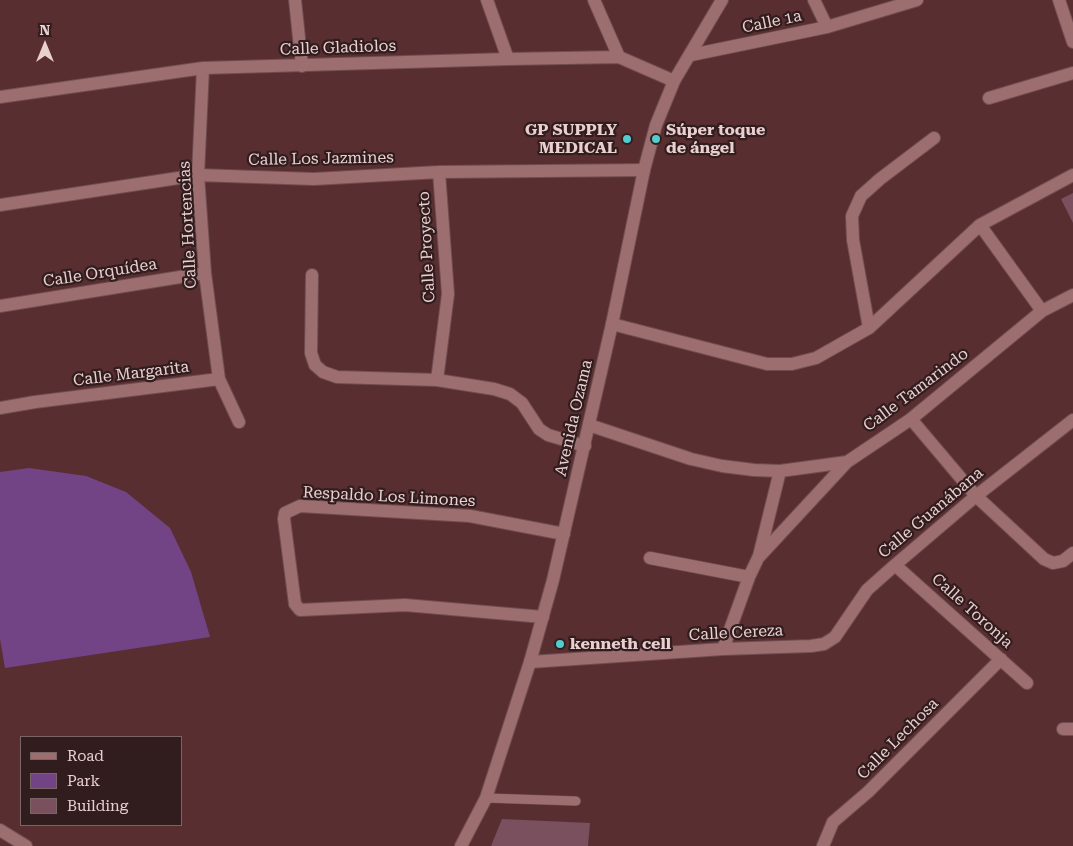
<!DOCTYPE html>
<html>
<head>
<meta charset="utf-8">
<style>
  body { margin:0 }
  #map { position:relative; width:1073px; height:846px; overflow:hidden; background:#582e31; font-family:"Roboto Serif",serif }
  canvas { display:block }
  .legend { position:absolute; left:20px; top:736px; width:162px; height:90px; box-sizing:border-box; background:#311d1e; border:1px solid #7b6465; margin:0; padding:6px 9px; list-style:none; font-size:15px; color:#eacfcf }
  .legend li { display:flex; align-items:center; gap:10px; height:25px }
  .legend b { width:25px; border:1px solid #7b6465 }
  .north { position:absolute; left:20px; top:20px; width:50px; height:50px; -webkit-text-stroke:4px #311d1e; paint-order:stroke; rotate:0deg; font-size:14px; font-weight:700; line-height:20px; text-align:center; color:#eacfcf }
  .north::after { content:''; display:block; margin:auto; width:18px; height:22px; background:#eacfcf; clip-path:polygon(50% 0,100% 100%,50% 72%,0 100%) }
</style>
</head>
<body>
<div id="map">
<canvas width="1073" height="846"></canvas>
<ul class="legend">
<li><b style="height:6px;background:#9d6e70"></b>Road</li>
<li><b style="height:14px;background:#734485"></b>Park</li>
<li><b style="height:14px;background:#7a4f5e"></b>Building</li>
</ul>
<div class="north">N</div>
</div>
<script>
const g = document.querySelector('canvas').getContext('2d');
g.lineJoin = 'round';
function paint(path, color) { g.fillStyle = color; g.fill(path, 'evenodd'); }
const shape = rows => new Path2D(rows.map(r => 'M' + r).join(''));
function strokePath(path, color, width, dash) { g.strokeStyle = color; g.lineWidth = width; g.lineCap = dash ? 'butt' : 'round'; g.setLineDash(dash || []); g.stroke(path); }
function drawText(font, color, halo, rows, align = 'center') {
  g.font = font + ' "Roboto Serif",serif'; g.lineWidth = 4.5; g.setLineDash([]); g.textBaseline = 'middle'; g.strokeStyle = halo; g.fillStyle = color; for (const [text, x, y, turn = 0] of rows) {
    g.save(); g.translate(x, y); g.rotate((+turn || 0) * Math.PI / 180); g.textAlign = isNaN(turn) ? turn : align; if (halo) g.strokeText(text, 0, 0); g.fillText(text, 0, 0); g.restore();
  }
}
paint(shape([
  [29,468,86,476,126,492,170,528,191,572,210,637,5,668,0,639,0,472]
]), '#734485');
paint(shape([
  [1073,193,1073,223,1061,199],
  [502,819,590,823,588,846,491,846]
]), '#7a4f5e');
const lane = shape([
  [486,798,576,801]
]);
const street = shape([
  [295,0,302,66],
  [487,0,508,59],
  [594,0,619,57],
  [814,0,827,27],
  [1059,0,1073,42],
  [691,55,827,27,917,0],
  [203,68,198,175,205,273,219,379,239,422],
  [0,97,203,68,508,59,619,57,674,81],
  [989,98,1073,73],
  [0,205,198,175,314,179,439,172,644,170],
  [980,225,1042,311],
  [312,275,311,353,315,365,323,372,337,377,437,380,494,389,510,394,522,403,539,429,548,435,585,446],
  [0,306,205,273],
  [612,324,767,364,792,364,816,358,869,328,980,225,1073,175],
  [869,328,853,240,852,216,861,196,880,179,934,138],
  [437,380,448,294,439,172],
  [0,408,35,402,219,379],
  [911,419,976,496,1044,559,1053,563,1063,561,1073,553],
  [589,425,691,459,722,466,754,470,780,471,847,462,911,419,1042,311,1073,295],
  [759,556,780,471],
  [650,558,749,577],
  [895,565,1027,683],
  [543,617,405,605,300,610,295,604,284,519,285,513,300,506,470,516,564,534],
  [723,649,749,577,758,558,847,462],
  [530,662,723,649,811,646,824,644,835,637,867,590,895,565,976,496,1073,420],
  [1063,729,1073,729],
  [823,846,833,822,868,792,1001,659]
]);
const secondary = shape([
  [0,830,26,846],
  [461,846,486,798,530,662,553,580,612,324,644,170,656,125,674,81,722,0]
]);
strokePath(lane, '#704d50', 10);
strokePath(street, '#704d50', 14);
strokePath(secondary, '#704d50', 14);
strokePath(lane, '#9d6e70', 9);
strokePath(street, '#9d6e70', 12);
strokePath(secondary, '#9d6e70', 12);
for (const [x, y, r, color] of [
  [627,139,5,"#52cdce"],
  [656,139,5,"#52cdce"],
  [560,644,5,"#52cdce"]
]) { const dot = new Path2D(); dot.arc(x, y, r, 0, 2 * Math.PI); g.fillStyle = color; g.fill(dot); strokePath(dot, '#311d1e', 2); }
drawText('16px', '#eacfcf', '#311d1e', [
  ["Calle 1a",772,22,-12],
  ["Calle Gladiolos",338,48,-2],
  ["Calle Los Jazmines",321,159,-1],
  ["Calle Hortencias",188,225,-93],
  ["Calle Proyecto",427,247,-93],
  ["Calle Orquídea",100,273,-9],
  ["Calle Margarita",131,374,-7],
  ["Calle Tamarindo",916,390,-37],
  ["Avenida Ozama",574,418,-77],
  ["Respaldo Los Limones",389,497,3],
  ["Calle Guanábana",931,513,-40],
  ["Calle Toronja",972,611,42],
  ["Calle Cereza",736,633,-3],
  ["Calle Lechosa",898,739,-45]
]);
drawText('bold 16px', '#eacfcf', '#311d1e', [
  ["GP SUPPLY",617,130,"right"],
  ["MEDICAL",617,148,"right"],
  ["Súper toque",666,130],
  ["de ángel",666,148],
  ["kenneth cell",570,644]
], 'left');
</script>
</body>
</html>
